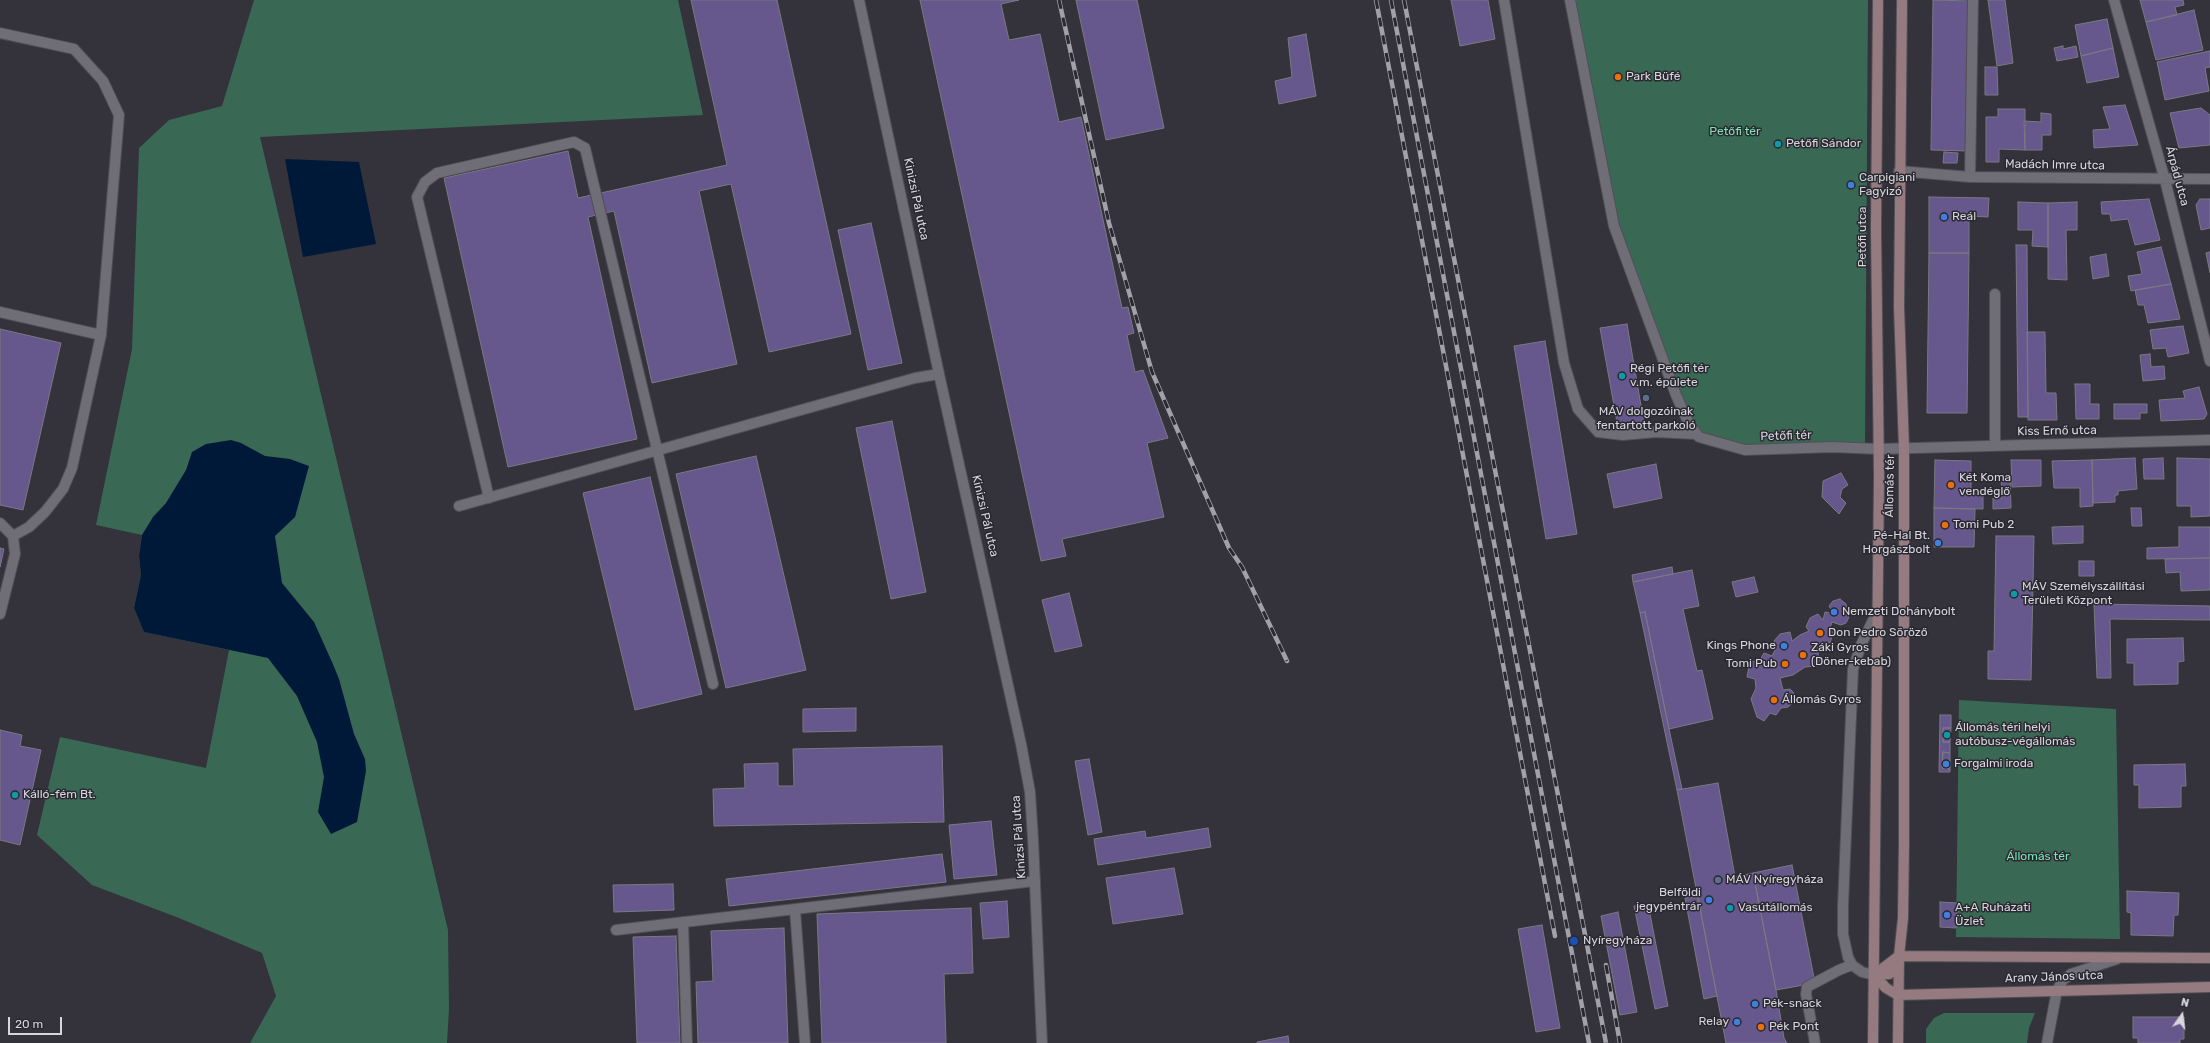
<!DOCTYPE html>
<html>
<head>
<meta charset="utf-8">
<style>
  body { margin:0 }
  #map { position:relative; width:2210px; height:1043px; overflow:hidden; background:#34323a; font-family:Rubik,sans-serif }
  canvas { display:block }
  .north { position:absolute; left:2162px; top:995px; width:40px; height:40px; -webkit-text-stroke:3px #2a2830; paint-order:stroke; rotate:14deg; font-size:11px; font-weight:700; line-height:16px; text-align:center; color:#d8d6dc }
  .north::after { content:''; display:block; margin:auto; width:14px; height:18px; background:#d8d6dc; clip-path:polygon(50% 0,100% 100%,50% 72%,0 100%) }
  .scale { position:absolute; left:8px; top:1017px; width:54px; height:18px; box-sizing:border-box; border:2px solid #d8d6dc; border-top:0; padding-left:5px; font-size:12px; line-height:14px; white-space:nowrap; color:#d8d6dc; -webkit-text-stroke:3px #2a2830; paint-order:stroke }
</style>
</head>
<body>
<div id="map">
<canvas width="2210" height="1043"></canvas>
<div class="north">N</div>
<div class="scale">20 m</div>
</div>
<script>
const g = document.querySelector('canvas').getContext('2d');
g.lineJoin = 'round';
function paint(path, color) { g.fillStyle = color; g.fill(path, 'evenodd'); }
const shape = rows => new Path2D(rows.map(r => 'M' + r).join(''));
function strokePath(path, color, width, dash) { g.strokeStyle = color; g.lineWidth = width; g.lineCap = dash ? 'butt' : 'round'; g.setLineDash(dash || []); g.stroke(path); }
function drawText(font, color, halo, rows, align = 'center') {
  g.font = font + ' Rubik,sans-serif'; g.lineWidth = 3; g.setLineDash([]); g.textBaseline = 'middle'; g.strokeStyle = halo; g.fillStyle = color; for (const [text, x, y, turn = 0] of rows) {
    g.save(); g.translate(x, y); g.rotate((+turn || 0) * Math.PI / 180); g.textAlign = isNaN(turn) ? turn : align; if (halo) g.strokeText(text, 0, 0); g.fillText(text, 0, 0); g.restore();
  }
}
paint(shape([
  [254,0,678,0,703,115,260,137,448,930,449,1009,447,1043,250,1043,276,996,262,953,179,918,92,885,37,835,60,737,206,768,229,650,144,632,134,608,141,575,139,556,142,535,96,525,132,349,139,148,169,120,222,106],
  [1575,0,1868,0,1865,443,1761,449,1709,440,1691,423,1619,226],
  [1959,700,2116,709,2120,939,1956,937],
  [1944,1013,2035,1013,2029,1028,2027,1043,1926,1043,1926,1029,1934,1018]
]), '#396954');
paint(shape([
  [285,159,359,162,376,244,303,257],
  [231,440,241,443,265,456,290,459,309,466,295,517,275,536,282,583,314,622,332,662,339,679,354,734,365,759,366,771,357,822,331,834,318,812,324,777,317,742,297,696,268,658,144,632,134,608,141,575,139,556,142,535,153,517,166,503,186,470,192,452,206,444]
]), '#001938');
const building = shape([
  [691,0,777,0,851,334,769,352,731,184,699,191,737,364,652,383,614,211,588,217,637,439,508,467,444,178,568,151,578,198,727,165,691,0],
  [920,0,1019,0,1001,4,1009,40,1040,34,1059,122,1081,117,1122,308,1128,307,1134,333,1127,335,1135,372,1143,370,1168,438,1147,443,1164,517,1062,539,1066,556,1041,561,920,0],
  [1076,0,1137,0,1164,128,1106,140,1076,0],
  [1451,0,1488,0,1495,39,1460,46,1451,0],
  [1933,0,1971,1,1969,151,1931,150,1933,0],
  [1988,0,2005,0,2013,63,1997,66,1988,0],
  [2140,0,2183,0,2184,5,2175,7,2177,15,2146,22,2140,0],
  [2194,10,2203,50,2156,60,2146,22,2194,10],
  [2107,19,2113,48,2081,56,2075,25,2107,19],
  [1306,34,1316,96,1279,104,1275,81,1292,77,1288,38,1306,34],
  [2063,46,2063,49,2076,46,2078,57,2057,61,2054,48,2063,46],
  [2113,48,2119,77,2087,83,2081,56,2113,48],
  [2210,51,2210,67,2205,68,2209,91,2165,100,2157,62,2210,51],
  [1985,67,1997,67,1998,95,1985,95,1985,67],
  [2125,105,2138,145,2094,148,2093,130,2110,129,2103,107,2125,105],
  [2201,108,2210,115,2210,145,2179,148,2170,113,2201,108],
  [1998,109,2025,109,2025,150,1999,149,1999,162,1986,162,1986,117,1998,117,1998,109],
  [2041,113,2051,114,2051,135,2042,135,2042,150,2025,150,2024,121,2041,122,2041,113],
  [1944,152,1958,153,1957,163,1943,163,1944,152],
  [1929,197,1989,198,1988,217,1969,216,1969,253,1929,253,1929,197],
  [2149,199,2160,240,2135,245,2128,219,2111,221,2110,214,2102,214,2101,202,2149,199],
  [2200,199,2210,199,2210,228,2201,230,2196,205,2200,199],
  [2018,202,2048,203,2048,247,2032,246,2033,230,2018,230,2018,202],
  [2077,202,2077,230,2066,230,2067,280,2048,279,2048,203,2077,202],
  [871,223,902,363,868,370,838,230,871,223],
  [2016,245,2027,245,2028,417,2018,417,2016,245],
  [2161,247,2171,284,2131,291,2128,276,2142,274,2137,252,2161,247],
  [2210,252,2210,273,2206,253,2210,252],
  [1929,253,1969,253,1967,413,1927,413,1929,253],
  [2106,254,2109,276,2093,279,2090,257,2106,254],
  [2171,284,2180,319,2148,323,2144,305,2138,305,2135,290,2171,284],
  [1627,324,1644,423,1618,428,1600,328,1627,324],
  [2183,326,2189,353,2168,357,2166,348,2153,349,2150,330,2183,326],
  [0,329,61,343,23,510,0,505,0,329],
  [2027,332,2045,332,2046,393,2056,393,2057,420,2028,420,2027,332],
  [1545,341,1577,534,1546,539,1514,346,1545,341],
  [2150,354,2151,367,2164,366,2165,379,2143,381,2140,355,2150,354],
  [2075,384,2090,384,2090,404,2099,404,2099,419,2076,419,2075,384],
  [2199,387,2207,414,2204,419,2161,421,2159,400,2185,398,2183,391,2199,387],
  [2114,404,2147,404,2147,413,2140,413,2140,419,2114,419,2114,404],
  [892,421,926,592,891,599,856,428,892,421],
  [756,456,806,670,726,688,676,474,756,456],
  [2135,458,2137,489,2118,491,2118,495,2115,495,2115,502,2093,503,2092,460,2135,458],
  [2163,458,2164,479,2144,479,2143,459,2163,458],
  [2177,458,2210,459,2210,516,2191,517,2191,506,2177,506,2177,458],
  [1935,460,1971,461,1971,493,1983,493,1983,509,1934,508,1935,460],
  [2011,460,2041,460,2041,486,2012,487,2011,460],
  [2092,460,2093,506,2080,507,2080,488,2054,488,2052,461,2092,460],
  [1656,464,1662,498,1614,508,1607,474,1656,464],
  [1841,473,1848,485,1842,489,1840,497,1846,503,1839,514,1822,497,1823,481,1841,473],
  [2010,475,2011,508,1993,509,1993,498,2002,498,2001,476,2010,475],
  [650,477,702,694,635,710,583,493,650,477],
  [1934,508,1975,509,1974,547,1934,547,1934,508],
  [2131,508,2141,508,2142,526,2132,526,2131,508],
  [2083,526,2083,543,2053,544,2052,527,2083,526],
  [2179,527,2210,527,2210,558,2147,559,2147,548,2179,547,2179,527],
  [1996,536,2034,536,2031,680,1988,679,1988,651,1994,651,1996,536],
  [0,548,4,549,0,567,0,548],
  [2210,558,2210,590,2181,591,2180,572,2166,573,2165,559,2210,558],
  [2079,561,2094,561,2094,576,2079,576,2079,561],
  [1672,567,1673,574,1633,582,1632,575,1672,567],
  [1692,570,1699,606,1683,609,1697,671,1702,670,1713,719,1669,729,1645,612,1640,613,1633,582,1692,570],
  [1754,577,1758,592,1736,597,1732,582,1754,577],
  [1069,593,1082,646,1055,652,1042,600,1069,593],
  [1840,599,1846,604,1847,611,1845,613,1849,617,1846,623,1841,625,1832,622,1830,628,1833,633,1830,643,1819,643,1818,654,1820,659,1817,666,1805,667,1793,675,1780,678,1783,690,1790,689,1794,693,1796,700,1788,707,1781,708,1776,715,1770,713,1764,721,1757,717,1751,699,1756,688,1755,679,1747,677,1750,661,1759,662,1764,653,1772,656,1776,648,1774,641,1780,634,1790,632,1792,641,1800,635,1809,631,1806,627,1810,618,1818,614,1823,620,1825,612,1833,613,1829,606,1833,601,1840,599],
  [2094,604,2210,606,2210,620,2110,619,2111,678,2097,678,2094,604],
  [1645,612,1669,729,1682,789,1677,790,1640,613,1645,612],
  [2183,638,2184,661,2178,662,2178,684,2134,685,2134,663,2127,663,2127,639,2183,638],
  [856,708,856,731,803,732,803,709,856,708],
  [1940,715,1951,715,1951,728,1943,728,1943,742,1950,742,1950,753,1943,752,1942,768,1950,769,1950,772,1939,772,1940,715],
  [1943,728,1951,728,1950,742,1943,742,1943,728],
  [0,730,22,735,20,746,41,750,20,845,0,840,0,730],
  [942,746,944,822,714,826,713,789,745,788,744,764,778,763,778,786,794,786,793,749,942,746],
  [1943,752,1950,753,1950,769,1942,768,1943,752],
  [1089,759,1102,832,1088,835,1075,761,1089,759],
  [2185,764,2186,786,2181,786,2181,807,2139,808,2139,785,2134,785,2134,765,2185,764],
  [1718,783,1735,877,1753,873,1776,990,1784,1038,1787,1043,1726,1043,1677,790,1718,783],
  [991,821,997,875,954,879,949,825,991,821],
  [1208,828,1211,847,1098,865,1094,839,1145,831,1146,838,1208,828],
  [942,854,946,882,729,906,726,879,942,854],
  [1792,865,1815,983,1776,990,1753,873,1792,865],
  [1174,868,1183,914,1113,924,1106,878,1174,868],
  [673,884,674,910,614,912,613,885,673,884],
  [2127,891,2179,893,2178,915,2174,915,2173,936,2131,935,2131,913,2127,912,2127,891],
  [1698,897,1717,996,1704,999,1685,898,1698,897],
  [1007,901,1009,937,983,939,980,903,1007,901],
  [1940,902,1957,903,1956,928,1940,927,1940,902],
  [1648,904,1668,1006,1655,1009,1634,906,1648,904],
  [971,908,973,973,944,974,946,1043,822,1043,817,914,971,908],
  [1618,912,1637,1012,1620,1015,1601,916,1618,912],
  [1542,925,1560,1028,1536,1032,1518,929,1542,925],
  [784,928,788,1043,698,1043,696,982,713,981,711,931,784,928],
  [676,936,680,1043,637,1043,633,937,676,936],
  [2133,1017,2184,1017,2184,1039,2180,1039,2180,1043,2138,1043,2138,1038,2133,1038,2133,1017],
  [1288,1036,1289,1043,1257,1043,1257,1042,1288,1036]
]);
paint(building, '#66578d');
strokePath(building, '#7b7983', 1);
const lane = shape([
  [1504,0,1564,363,1578,409,1598,432,1623,435,1656,432,1696,434],
  [0,33,74,49,103,81,119,115,101,335,72,468,63,489,45,512,29,527,13,536],
  [1970,177,1973,0],
  [0,312,101,335],
  [1995,445,1995,294],
  [489,498,417,197,425,182,437,173,574,142,585,148,713,684],
  [459,506,915,378,939,374],
  [0,523,13,536,15,554,0,614],
  [795,910,805,1043],
  [683,922,687,1043],
  [616,930,1035,881],
  [1874,975,1862,972,1852,965,1848,957,1843,934,1843,905,1853,669,1861,645,1877,612],
  [1815,1043,1806,994,1807,987,1839,970,1852,965],
  [2047,1043,2057,990,2063,980,2071,974,2117,959]
]);
const street = shape([
  [859,0,939,374,1021,744,1030,792,1033,839,1042,1043],
  [1570,0,1614,226,1676,395,1689,424,1699,437,1745,450,1833,447,1878,449,2210,440],
  [2114,0,2165,180,2210,361],
  [1899,171,1970,177,2210,179]
]);
const secondary = shape([
  [1899,956,2210,958],
  [1874,975,1889,974,1894,970,1898,961],
  [1874,975,1886,988,1898,995],
  [1874,975,1899,956],
  [1898,995,2210,987],
  [1873,1043,1879,477,1876,229,1878,0],
  [1898,1043,1899,956,1903,918,1904,842,1904,448,1899,307,1902,0]
]);
strokePath(lane, '#514f55', 12);
strokePath(street, '#514f55', 12);
strokePath(secondary, '#514f55', 12);
strokePath(lane, '#6f6d76', 10);
strokePath(street, '#6f6d76', 10);
strokePath(secondary, '#957b80', 10);
const rail = shape([
  [1059,0,1109,223,1152,372,1229,548,1242,567,1287,661],
  [1376,0,1555,936],
  [1391,0,1589,1043],
  [1404,0,1606,1043],
  [1606,965,1620,1043]
]);
strokePath(rail, '#a3a1a8', 4.5);
strokePath(rail, '#2a2830', 3, [9]);
for (const [x, y, r, color] of [
  [1618,77,4,"#e8710a"],
  [1778,144,4,"#0f9aa8"],
  [1851,185,4,"#3f7fe0"],
  [1944,217,4,"#3f7fe0"],
  [1622,376,4,"#0f9aa8"],
  [1646,398,4,"#5c6f8a"],
  [1951,485,4,"#e8710a"],
  [1945,525,4,"#e8710a"],
  [1938,543,4,"#3f7fe0"],
  [2014,594,4,"#0f9aa8"],
  [1834,612,4,"#3f7fe0"],
  [1820,633,4,"#e8710a"],
  [1784,646,4,"#3f7fe0"],
  [1803,655,4,"#e8710a"],
  [1785,664,4,"#e8710a"],
  [1774,700,4,"#e8710a"],
  [1947,735,4,"#0f9aa8"],
  [1946,764,4,"#3f7fe0"],
  [15,795,4,"#0f9aa8"],
  [1718,880,4,"#5c6f8a"],
  [1709,900,4,"#3f7fe0"],
  [1730,908,4,"#0f9aa8"],
  [1947,915,4,"#3f7fe0"],
  [1574,941,5,"#1a4fb4"],
  [1755,1004,4,"#3f7fe0"],
  [1737,1022,4,"#3f7fe0"],
  [1761,1027,4,"#e8710a"]
]) { const dot = new Path2D(); dot.arc(x, y, r, 0, 2 * Math.PI); g.fillStyle = color; g.fill(dot); strokePath(dot, '#2a2830', 1.5); }
drawText('12px', '#d8d6dc', '#2a2830', [
  ["Park Büfé",1626,77],
  ["Petőfi Sándor",1786,144],
  ["Carpigiani",1859,178],
  ["Fagyizó",1859,192],
  ["Reál",1952,217],
  ["Régi Petőfi tér",1630,369],
  ["v.m. épülete",1630,383],
  ["MÁV dolgozóinak",1646,412,"center"],
  ["fentartott parkoló",1646,426,"center"],
  ["Két Koma",1959,478],
  ["vendéglő",1959,492],
  ["Tomi Pub 2",1953,525],
  ["Pé-Hal Bt.",1930,536,"right"],
  ["Horgászbolt",1930,550,"right"],
  ["MÁV Személyszállítási",2022,587],
  ["Területi Központ",2022,601],
  ["Nemzeti Dohánybolt",1842,612],
  ["Don Pedro Söröző",1828,633],
  ["Kings Phone",1776,646,"right"],
  ["Záki Gyros",1811,648],
  ["(Döner-kebab)",1811,662],
  ["Tomi Pub",1777,664,"right"],
  ["Állomás Gyros",1782,700],
  ["Állomás téri helyi",1955,728],
  ["autóbusz-végállomás",1955,742],
  ["Forgalmi iroda",1954,764],
  ["Kálló-fém Bt.",23,795],
  ["MÁV Nyíregyháza",1726,880],
  ["Belföldi",1701,893,"right"],
  ["jegypéntrár",1701,907,"right"],
  ["Vasútállomás",1738,908],
  ["A+A Ruházati",1955,908],
  ["Üzlet",1955,922],
  ["Nyíregyháza",1583,941],
  ["Pék-snack",1763,1004],
  ["Relay",1729,1022,"right"],
  ["Pék Pont",1769,1027]
], 'left');
drawText('12px', '#7de4b8', '#2a2830', [
  ["Petőfi tér",1735,132],
  ["Állomás tér",2038,857]
]);
drawText('12px', '#d8d6dc', '#2a2830', [
  ["Madách Imre utca",2055,165,1],
  ["Árpád utca",2177,176,75],
  ["Kinizsi Pál utca",916,199,78],
  ["Petőfi utca",1863,237,-90],
  ["Kiss Ernő utca",2057,431,-1],
  ["Petőfi tér",1786,436,-2],
  ["Állomás tér",1890,486,-89],
  ["Kinizsi Pál utca",985,516,77],
  ["Kinizsi Pál utca",1019,837,-94],
  ["Arany János utca",2054,977,-2]
]);
</script>
</body>
</html>
